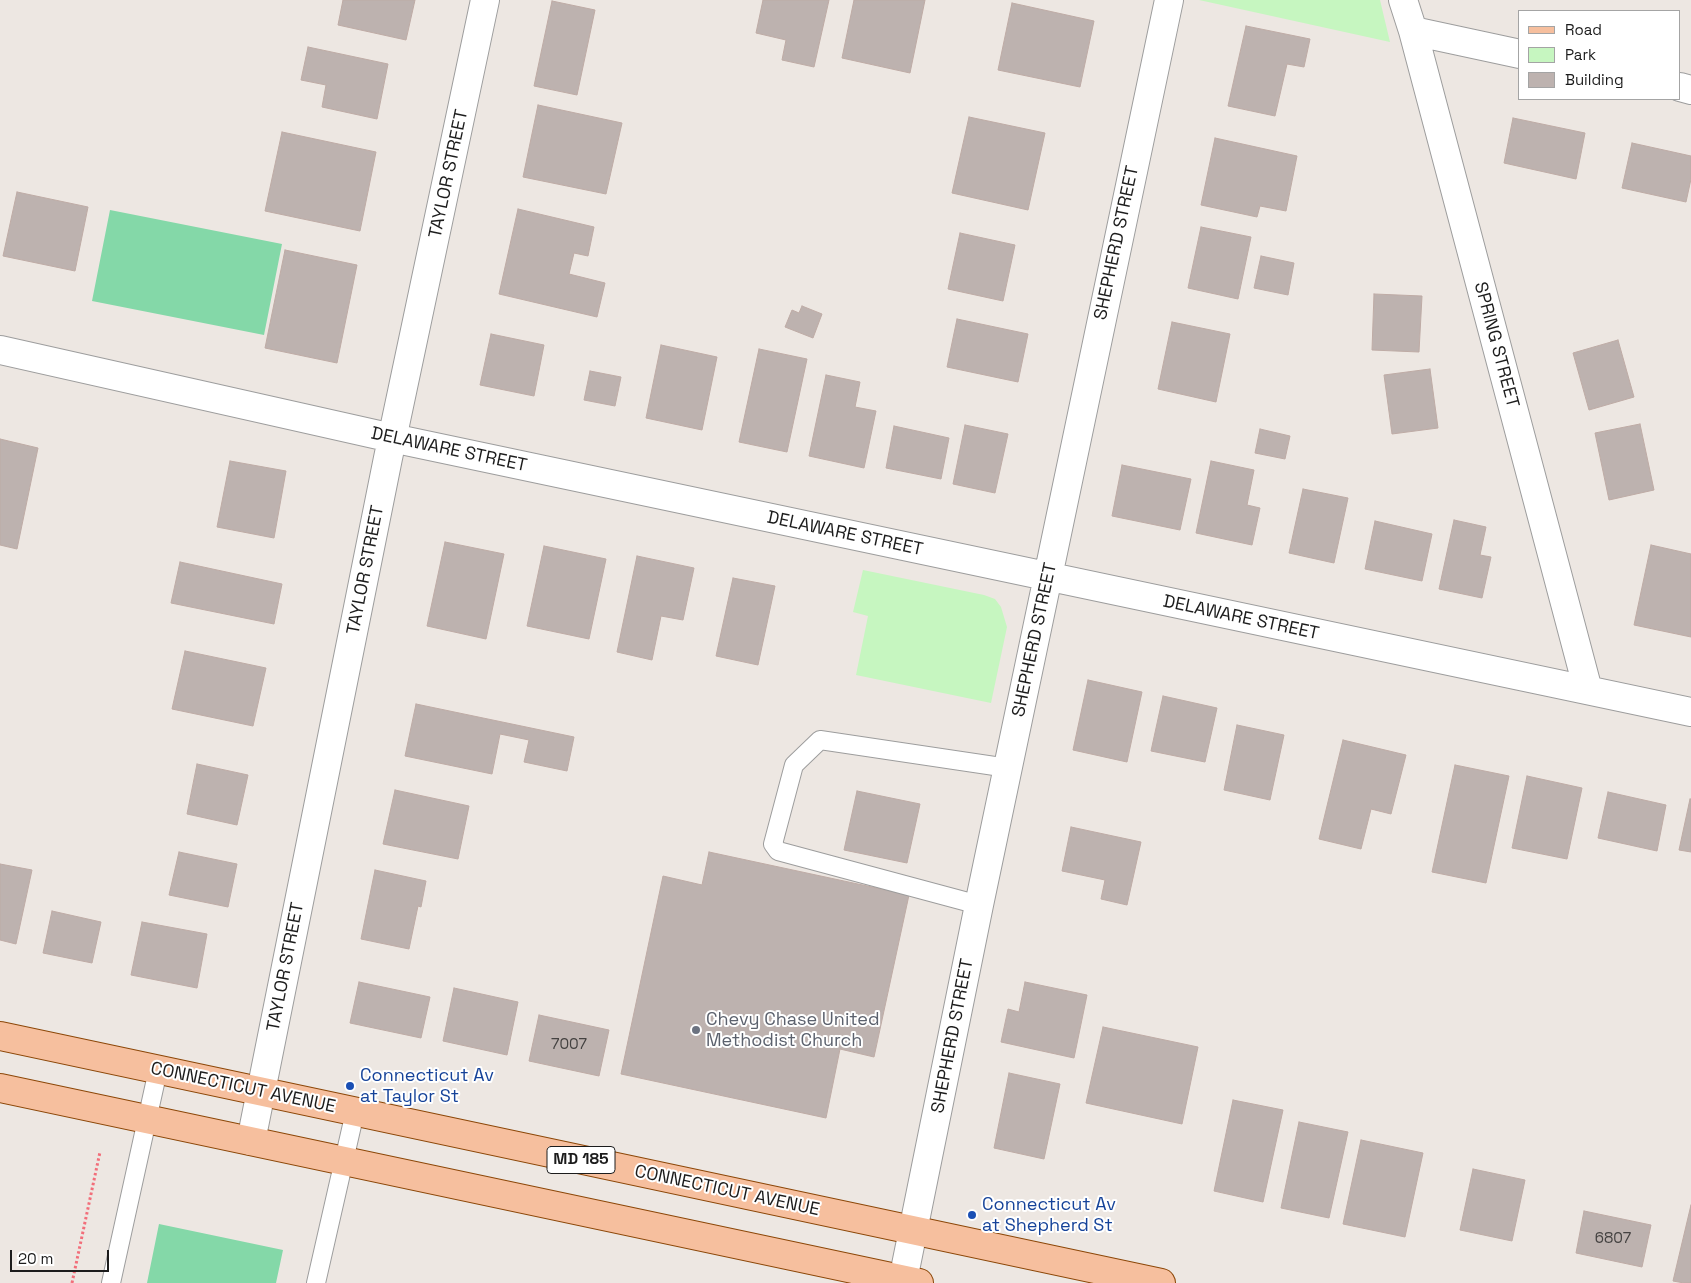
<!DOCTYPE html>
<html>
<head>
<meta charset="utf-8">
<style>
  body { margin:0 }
  #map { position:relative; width:1691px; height:1283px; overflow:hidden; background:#ede7e2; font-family:"Space Grotesk",sans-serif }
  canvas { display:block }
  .legend { position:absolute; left:1518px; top:10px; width:162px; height:90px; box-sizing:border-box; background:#fff; border:1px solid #a4a4a4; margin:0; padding:6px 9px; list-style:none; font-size:15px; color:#1c1c1c }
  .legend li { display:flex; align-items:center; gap:10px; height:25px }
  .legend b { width:25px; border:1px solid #a4a4a4 }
  .scale { position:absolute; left:10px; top:1250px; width:99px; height:22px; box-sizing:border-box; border:2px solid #1c1c1c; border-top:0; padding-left:6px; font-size:15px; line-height:18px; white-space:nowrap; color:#1c1c1c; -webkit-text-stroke:4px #fff; paint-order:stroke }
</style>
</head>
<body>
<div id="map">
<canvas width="1691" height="1283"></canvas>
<ul class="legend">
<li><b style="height:6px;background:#f6bf9e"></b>Road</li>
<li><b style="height:14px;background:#c6f6c0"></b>Park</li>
<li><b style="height:14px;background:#bdb2af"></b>Building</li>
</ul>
<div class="scale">20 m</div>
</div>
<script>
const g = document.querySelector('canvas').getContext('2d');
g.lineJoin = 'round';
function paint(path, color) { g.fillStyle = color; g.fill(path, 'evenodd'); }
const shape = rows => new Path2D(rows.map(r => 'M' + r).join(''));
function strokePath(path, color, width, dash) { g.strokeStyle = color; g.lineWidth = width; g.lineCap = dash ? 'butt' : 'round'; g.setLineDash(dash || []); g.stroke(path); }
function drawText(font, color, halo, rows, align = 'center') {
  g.font = font + ' "Space Grotesk",sans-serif'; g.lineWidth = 4; g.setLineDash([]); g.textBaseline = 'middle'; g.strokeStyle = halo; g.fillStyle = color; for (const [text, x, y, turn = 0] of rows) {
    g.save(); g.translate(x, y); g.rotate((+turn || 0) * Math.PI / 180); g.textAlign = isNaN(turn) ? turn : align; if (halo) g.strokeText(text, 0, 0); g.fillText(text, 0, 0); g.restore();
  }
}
paint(shape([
  [1199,0,1380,0,1390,42],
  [863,570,984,595,995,599,1001,607,1007,627,991,703,856,675,868,616,853,612]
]), '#c6f6c0');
paint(shape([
  [110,210,282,244,264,335,92,301],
  [159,1224,283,1250,276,1283,147,1283]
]), '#84d8a8');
const building = shape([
  [343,0,415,0,406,40,338,25,343,0],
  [763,0,829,0,814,67,782,60,786,40,756,33,763,0],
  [854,0,925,0,910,73,842,58,854,0],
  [552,1,595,10,577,95,534,86,552,1],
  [1012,3,1094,21,1080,87,998,70,1012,3],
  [1246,26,1310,39,1304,67,1287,64,1275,116,1228,106,1246,26],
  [308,47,388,64,377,119,322,107,326,85,301,80,308,47],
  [538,105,622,123,606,194,523,177,538,105],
  [969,117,1045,133,1028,210,952,193,969,117],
  [1513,118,1585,133,1576,179,1504,163,1513,118],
  [282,132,376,152,360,231,265,211,282,132],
  [1215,138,1297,156,1286,211,1260,206,1257,217,1201,205,1215,138],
  [1632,143,1691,156,1691,179,1686,202,1622,188,1632,143],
  [17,192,88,207,75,271,3,256,17,192],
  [518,209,594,227,588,256,574,253,569,274,605,283,597,317,499,294,518,209],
  [1201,227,1251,237,1238,299,1188,288,1201,227],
  [960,233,1015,245,1003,301,948,289,960,233],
  [285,250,357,265,337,363,265,348,285,250],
  [1261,256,1294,263,1288,295,1254,288,1261,256],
  [1374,294,1422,296,1419,352,1372,350,1374,294],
  [802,306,822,314,813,338,785,327,792,310,799,313,802,306],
  [957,319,1028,334,1018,382,947,367,957,319],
  [1172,322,1230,334,1216,402,1158,389,1172,322],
  [491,334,544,345,534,396,480,385,491,334],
  [1618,340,1634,397,1589,410,1573,353,1618,340],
  [661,345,717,357,702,430,646,418,661,345],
  [759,349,807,359,787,452,739,442,759,349],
  [1430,369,1438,428,1392,434,1384,375,1430,369],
  [590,371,621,377,615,406,584,400,590,371],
  [826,375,860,382,855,407,876,411,864,468,809,456,826,375],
  [1640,424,1654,490,1609,500,1595,433,1640,424],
  [965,425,1008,434,995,493,953,484,965,425],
  [894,426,949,438,941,479,886,468,894,426],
  [1260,429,1290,436,1285,459,1255,453,1260,429],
  [0,439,38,448,17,549,0,545,0,439],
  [230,461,286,471,274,538,217,527,230,461],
  [1211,461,1254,470,1247,505,1260,508,1252,545,1196,533,1211,461],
  [1122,465,1191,479,1180,530,1112,516,1122,465],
  [1303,489,1348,498,1334,563,1289,553,1303,489],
  [1454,520,1486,527,1480,555,1491,557,1482,598,1439,589,1454,520],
  [1375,521,1432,534,1422,581,1365,569,1375,521],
  [445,542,504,554,486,639,427,626,445,542],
  [1651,545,1691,554,1691,637,1634,625,1651,545],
  [544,546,606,559,589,639,527,626,544,546],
  [637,556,694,568,683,620,661,616,652,660,617,652,637,556],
  [180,562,282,584,274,624,171,603,180,562],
  [733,578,775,586,758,665,716,656,733,578],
  [185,651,266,668,253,726,172,709,185,651],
  [1088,680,1142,692,1127,762,1073,750,1088,680],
  [1163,696,1217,708,1205,762,1151,751,1163,696],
  [416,704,574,737,567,771,524,762,529,740,500,734,492,774,405,756,416,704],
  [1237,725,1284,735,1270,800,1224,790,1237,725],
  [1343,740,1406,755,1391,814,1371,809,1361,849,1319,839,1343,740],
  [197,764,248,775,237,825,187,814,197,764],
  [1455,765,1509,776,1486,883,1432,872,1455,765],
  [1527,776,1582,788,1567,859,1512,848,1527,776],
  [395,790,469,806,458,859,383,844,395,790],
  [857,791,920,804,907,863,844,850,857,791],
  [1608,792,1666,805,1657,851,1598,838,1608,792],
  [1690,799,1691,799,1691,852,1679,850,1690,799],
  [1071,827,1141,842,1127,905,1101,899,1105,880,1062,871,1071,827],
  [179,852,237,864,228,907,169,895,179,852],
  [709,852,909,895,874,1057,840,1049,826,1118,621,1074,663,876,702,885,709,852],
  [0,864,32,870,16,944,0,940,0,864],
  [375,870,426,881,421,907,418,906,409,949,361,939,375,870],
  [52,911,101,922,92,963,43,953,52,911],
  [142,922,207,934,197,988,131,975,142,922],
  [359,982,430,997,421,1038,350,1023,359,982],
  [1025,982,1087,995,1074,1058,1001,1042,1008,1009,1019,1012,1025,982],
  [454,988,518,1002,507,1055,443,1041,454,988],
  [539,1015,609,1030,599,1076,529,1061,539,1015],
  [1103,1027,1198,1047,1182,1124,1086,1103,1103,1027],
  [1009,1073,1060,1084,1044,1159,994,1148,1009,1073],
  [1233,1100,1283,1110,1263,1202,1214,1191,1233,1100],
  [1299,1122,1348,1132,1329,1218,1281,1208,1299,1122],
  [1361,1140,1423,1153,1405,1237,1343,1224,1361,1140],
  [1473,1169,1525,1180,1512,1241,1460,1230,1473,1169],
  [1691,1205,1691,1283,1684,1283,1673,1281,1691,1205],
  [1584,1211,1651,1225,1642,1267,1576,1253,1584,1211]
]);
paint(building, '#bdb2af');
strokePath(building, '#beaba5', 1);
const service = shape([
  [979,905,778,851,773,844,794,765,820,740,1008,768],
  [111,1283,158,1070],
  [316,1283,355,1112]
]);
const minor = shape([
  [1403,0,1413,31,1588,690],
  [1413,31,1520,54],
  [1680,87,1691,90],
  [0,350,392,438,1691,712],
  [251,1141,388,458,485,0],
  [903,1280,979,905,1169,0]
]);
const primary = shape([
  [0,1036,1161,1283],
  [0,1088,919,1283]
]);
strokePath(service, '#9d9d9d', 20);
strokePath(minor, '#9d9d9d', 30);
strokePath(primary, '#8c4708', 30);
strokePath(shape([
  [72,1283,100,1152]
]), '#f26e7a', 3, [2.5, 2.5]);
strokePath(service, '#fff', 18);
strokePath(minor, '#fff', 28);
strokePath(primary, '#f6bf9e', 28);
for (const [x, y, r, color] of [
  [696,1030,5,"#6b7280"],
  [350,1086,5,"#1a4fb4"],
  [972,1215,5,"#1a4fb4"]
]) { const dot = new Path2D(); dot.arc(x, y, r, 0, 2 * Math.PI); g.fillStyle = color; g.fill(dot); strokePath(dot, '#fff', 2); }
drawText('15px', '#444241', null, [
  ["7007",569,1045],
  ["6807",1613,1239]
]);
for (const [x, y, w] of [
  [581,1160,68]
]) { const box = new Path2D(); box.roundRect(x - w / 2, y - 13.5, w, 27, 4); g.fillStyle = '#fff'; g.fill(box); strokePath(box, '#1c1c1c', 1); }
drawText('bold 16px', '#1c1c1c', null, [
  ["MD 185",581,1160]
]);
drawText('18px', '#1c1c1c', '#fff', [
  ["TAYLOR STREET",449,174,-78],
  ["SHEPHERD STREET",1117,243,-78],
  ["SPRING STREET",1496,345,75],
  ["DELAWARE STREET",449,450,12],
  ["DELAWARE STREET",845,534,12],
  ["TAYLOR STREET",366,570,-79],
  ["DELAWARE STREET",1241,618,12],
  ["SHEPHERD STREET",1035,640,-78],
  ["TAYLOR STREET",286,967,-79],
  ["SHEPHERD STREET",953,1036,-79],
  ["CONNECTICUT AVENUE",243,1088,12],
  ["CONNECTICUT AVENUE",727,1191,12]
]);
drawText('18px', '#5b616d', '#fff', [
  ["Chevy Chase United",706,1020],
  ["Methodist Church",706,1041]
], 'left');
drawText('18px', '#164399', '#fff', [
  ["Connecticut Av",360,1076],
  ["at Taylor St",360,1097],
  ["Connecticut Av",982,1205],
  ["at Shepherd St",982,1226]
], 'left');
</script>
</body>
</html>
